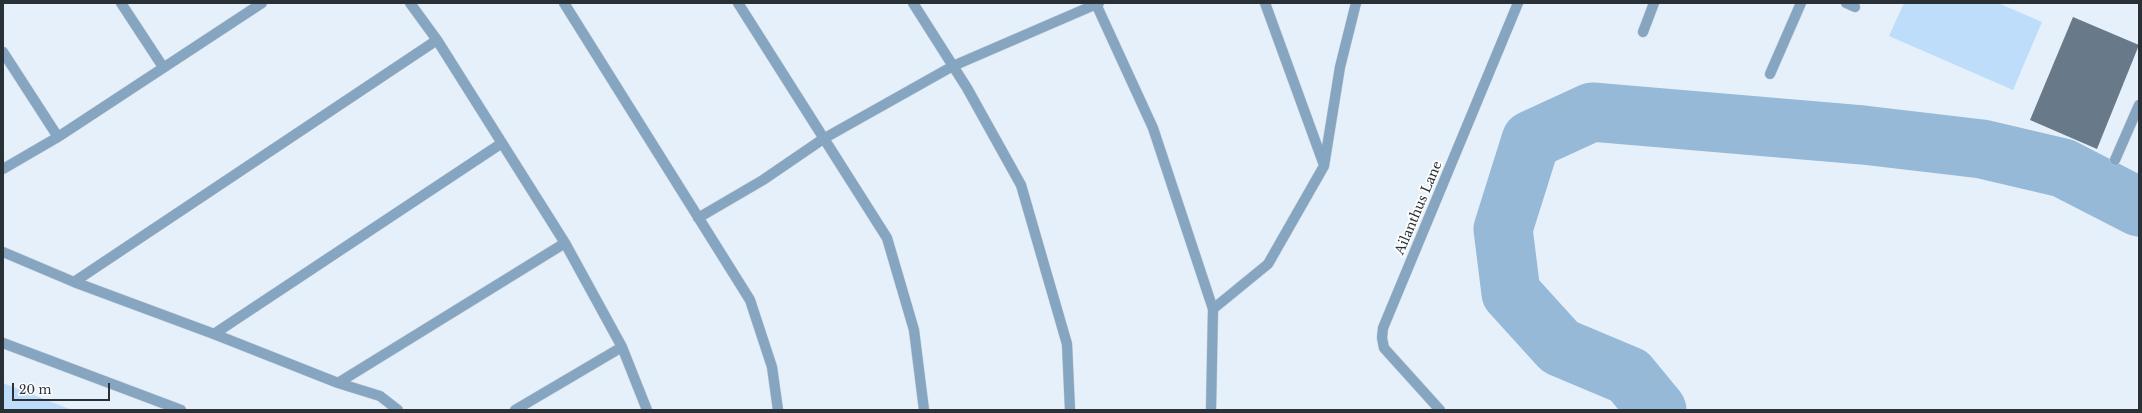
<!DOCTYPE html>
<html>
<head>
<meta charset="utf-8">
<style>
  body { margin:0 }
  #map { position:relative; width:2142px; height:413px; overflow:hidden; background:#e5f0fb; font-family:"Libre Baskerville",serif }
  canvas { display:block }
  .frame { position:absolute; inset:0; border:4px solid #293137; pointer-events:none }
  .scale { position:absolute; left:12px; top:383px; width:98px; height:18px; box-sizing:border-box; border:2px solid #293137; border-top:0; padding-left:5px; font-size:12px; line-height:14px; white-space:nowrap; color:#293137; -webkit-text-stroke:3px #fcfcfc; paint-order:stroke }
</style>
</head>
<body>
<div id="map">
<canvas width="2142" height="413"></canvas>
<div class="frame"></div>
<div class="scale">20 m</div>
</div>
<script>
const g = document.querySelector('canvas').getContext('2d');
g.lineJoin = 'round';
function paint(path, color) { g.fillStyle = color; g.fill(path, 'evenodd'); }
const shape = rows => new Path2D(rows.map(r => 'M' + r).join(''));
function strokePath(path, color, width, dash) { g.strokeStyle = color; g.lineWidth = width; g.lineCap = dash ? 'butt' : 'round'; g.setLineDash(dash || []); g.stroke(path); }
function drawText(font, color, halo, rows, align = 'center') {
  g.font = font + ' "Libre Baskerville",serif'; g.lineWidth = 4; g.setLineDash([]); g.textBaseline = 'middle'; g.strokeStyle = halo; g.fillStyle = color; for (const [text, x, y, turn = 0] of rows) {
    g.save(); g.translate(x, y); g.rotate((+turn || 0) * Math.PI / 180); g.textAlign = isNaN(turn) ? turn : align; if (halo) g.strokeText(text, 0, 0); g.fillText(text, 0, 0); g.restore();
  }
}
paint(shape([
  [1904,3,1998,3,2042,22,2013,90,1889,36],
  [3,383,72,410,3,410]
]), '#bdddfa');
strokePath(shape([
  [1657,410,1629,376,1560,347,1511,293,1503,229,1531,140,1592,112,1863,135,1982,149,2063,168,2139,207]
]), '#96b9d8', 59);
paint(shape([
  [2073,17,2139,45,2097,149,2030,120]
]), '#687a89');
const street = shape([
  [121,3,163,67],
  [410,3,437,40,565,243,622,347,647,410],
  [564,3,750,300,772,367,778,410],
  [738,3,887,238,914,330,924,410],
  [913,3,967,88,1021,185,1067,344,1070,410],
  [1265,3,1324,165],
  [1846,3,1855,7],
  [1096,4,1153,128,1213,309,1211,410],
  [1643,32,1654,3],
  [3,52,58,137],
  [1770,74,1801,3],
  [2115,160,2139,105],
  [3,169,58,137,262,3],
  [698,218,763,180,823,139,953,66,1099,3],
  [3,252,74,282,214,334,338,383,380,396,398,410],
  [74,282,437,40],
  [1213,309,1268,264,1324,166,1340,67,1356,3],
  [214,334,502,143],
  [3,343,181,410],
  [338,383,565,243],
  [515,410,622,347],
  [1440,410,1384,348,1382,338,1383,328,1518,3]
]);
strokePath(street, '#c3ced8', 11);
strokePath(street, '#86a5c0', 10);
drawText('13px', '#293137', '#fcfcfc', [
  ["Ailanthus Lane",1419,208,-67]
]);
</script>
</body>
</html>
